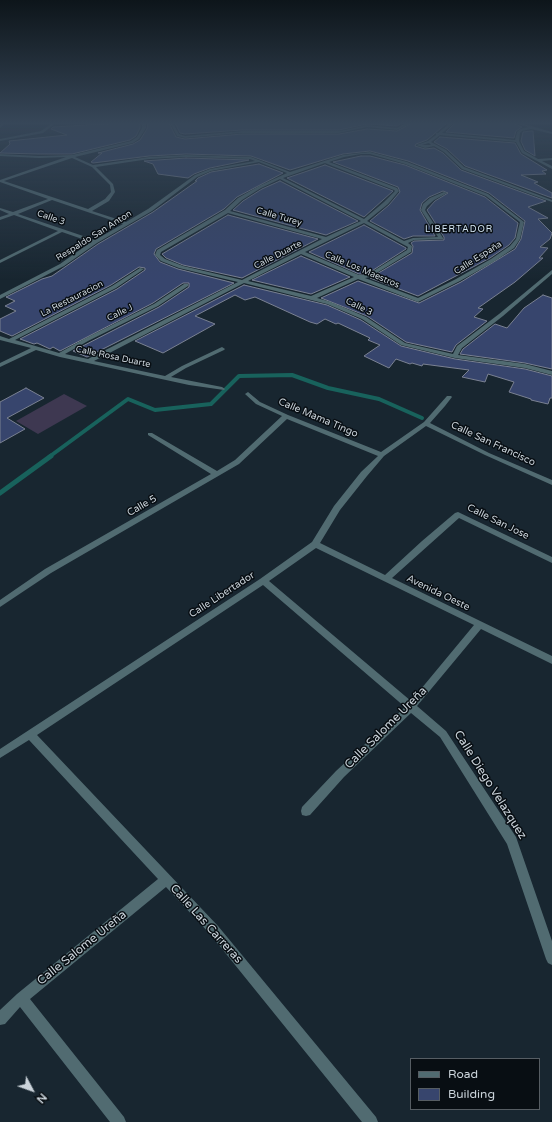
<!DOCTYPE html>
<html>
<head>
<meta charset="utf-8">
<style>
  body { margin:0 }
  #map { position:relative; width:552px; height:1122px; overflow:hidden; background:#182630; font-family:"Varela Round",sans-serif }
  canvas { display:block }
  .legend { position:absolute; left:410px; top:1058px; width:130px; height:52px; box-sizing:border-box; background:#080e13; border:1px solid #565d63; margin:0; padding:5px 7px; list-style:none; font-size:12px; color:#cbd4db }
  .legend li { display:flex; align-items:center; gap:8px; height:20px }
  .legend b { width:20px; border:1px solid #565d63 }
  .north { position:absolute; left:12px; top:1070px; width:40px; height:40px; -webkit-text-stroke:3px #080e13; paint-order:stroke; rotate:131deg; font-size:11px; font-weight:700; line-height:16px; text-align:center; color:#cbd4db }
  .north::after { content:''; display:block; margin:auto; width:14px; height:18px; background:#cbd4db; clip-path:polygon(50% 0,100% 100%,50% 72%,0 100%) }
</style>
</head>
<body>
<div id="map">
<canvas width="552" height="1122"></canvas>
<ul class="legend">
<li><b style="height:5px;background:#516b71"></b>Road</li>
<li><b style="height:11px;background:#37456d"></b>Building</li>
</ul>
<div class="north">N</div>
</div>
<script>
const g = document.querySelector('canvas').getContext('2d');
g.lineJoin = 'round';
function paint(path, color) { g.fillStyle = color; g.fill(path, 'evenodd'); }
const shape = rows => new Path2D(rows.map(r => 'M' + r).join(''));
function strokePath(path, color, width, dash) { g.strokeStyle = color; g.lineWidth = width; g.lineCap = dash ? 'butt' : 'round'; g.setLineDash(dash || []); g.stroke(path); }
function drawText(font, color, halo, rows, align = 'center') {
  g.font = font + ' "Varela Round",sans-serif'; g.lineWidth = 3; g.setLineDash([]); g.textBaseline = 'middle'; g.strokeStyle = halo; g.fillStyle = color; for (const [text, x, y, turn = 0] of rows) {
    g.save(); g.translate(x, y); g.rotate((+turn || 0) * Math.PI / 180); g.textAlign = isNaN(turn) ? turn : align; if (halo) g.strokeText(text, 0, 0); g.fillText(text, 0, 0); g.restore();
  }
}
paint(shape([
  [64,394,87,406,38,434,16,421]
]), '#3e3851');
strokePath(shape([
  [49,457,128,399,155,410,211,404,239,376,292,375,328,388,379,399,422,418]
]), '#18625c', 4);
strokePath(shape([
  [0,493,51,456]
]), '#18625c', 5);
const building = shape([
  [120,123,140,123,140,128,136,136,130,140,72,154,39,154,0,153,10,144,9,141,67,135,51,129,53,127,120,123],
  [148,123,169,123,176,137,185,139,242,134,339,134,367,129,397,131,412,123,447,123,427,140,416,144,415,146,425,149,434,148,443,153,461,170,546,201,528,207,548,218,538,219,552,233,550,239,540,247,548,248,539,258,543,258,515,282,478,308,483,309,474,317,487,321,456,345,452,352,406,342,367,316,321,298,358,281,419,303,461,282,515,249,521,239,525,221,489,193,408,161,370,151,343,154,290,170,251,156,186,154,149,156,93,163,91,162,102,153,98,153,133,144,140,140,147,129,148,123],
  [175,123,402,123,397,126,367,124,339,130,242,130,185,134,180,133,175,123],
  [455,123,513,123,522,127,516,131,514,138,446,132,455,123],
  [531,131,533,131,535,156,525,150,521,141,523,132,531,131],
  [440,137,515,143,521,154,547,170,542,171,546,174,521,175,538,182,534,183,552,193,552,198,465,166,447,149,434,142,440,137],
  [361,156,370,156,405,165,485,197,518,223,515,238,509,245,490,258,418,296,370,278,412,253,413,246,411,243,414,241,444,240,444,237,427,210,435,201,448,193,443,191,429,197,422,203,420,210,435,236,413,236,404,239,370,221,389,205,400,192,398,187,333,162,361,156],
  [186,158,249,160,210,168,194,174,188,178,158,174,153,164,144,161,186,158],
  [259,164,283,173,237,197,224,209,156,249,154,254,160,262,178,269,234,283,87,357,73,351,159,307,189,287,189,283,183,283,153,303,60,351,53,347,50,349,37,343,34,344,20,339,117,289,145,270,145,268,139,267,111,285,12,336,0,331,0,319,16,311,5,306,15,301,6,297,42,279,52,276,98,244,153,212,197,181,195,181,198,178,211,172,259,164],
  [325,165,393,191,364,217,287,178,325,165],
  [280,181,358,221,326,235,233,210,243,201,262,189,280,181],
  [228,215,318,239,242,278,183,265,166,258,162,254,228,215],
  [364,225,406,248,406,249,367,274,359,274,309,252,364,225],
  [301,256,350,277,311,294,252,280,301,256],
  [244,285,327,305,361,320,401,346,455,359,525,369,552,376,552,398,550,398,548,404,531,400,531,399,509,392,514,382,488,374,485,382,462,377,469,370,423,364,422,366,412,363,410,364,396,359,389,368,364,356,380,345,368,340,370,338,338,323,336,324,325,319,317,324,310,322,255,297,245,300,235,295,195,316,215,324,163,353,135,341,244,285],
  [543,295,552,298,552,369,525,363,460,354,463,349,495,324,507,328,524,308,543,295],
  [26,388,44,398,7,418,25,429,0,443,0,402,26,388]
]);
paint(building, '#37456d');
strokePath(building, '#7a8192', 1);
paint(shape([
  [2,123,5,123,0,128,0,125,2,123],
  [52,123,56,123,43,133,0,141,0,139,41,131,52,123],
  [142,123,146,123,146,128,139,139,133,143,75,157,93,165,149,157,186,155,251,157,290,172,343,155,370,152,407,162,488,194,524,222,520,239,514,248,495,261,460,281,418,302,358,279,317,298,331,302,366,317,405,343,453,354,457,346,499,314,552,270,552,274,503,316,462,348,458,355,525,364,552,371,552,375,525,368,455,358,401,345,362,319,327,304,244,283,94,361,165,376,182,366,222,347,225,349,224,350,186,368,171,377,222,387,225,389,224,390,189,385,60,357,36,350,0,367,0,363,31,348,0,340,0,336,9,339,112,286,140,268,144,269,116,288,15,340,59,353,84,339,154,304,184,284,188,284,188,286,158,306,88,341,65,354,88,359,238,282,179,268,161,261,155,255,157,250,225,210,238,198,259,186,287,173,259,162,211,171,197,177,152,211,97,243,64,266,0,299,0,295,60,264,91,242,62,232,0,263,0,260,58,231,14,215,0,220,0,217,9,214,0,210,0,208,13,212,48,199,0,182,0,180,66,157,39,158,0,156,0,154,39,156,72,155,131,141,137,137,142,128,142,123],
  [361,154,370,154,405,164,486,196,520,222,516,239,510,246,491,259,456,279,418,298,365,278,370,277,411,252,412,246,408,243,414,240,443,239,443,238,425,210,427,206,434,200,447,193,444,192,430,198,423,204,421,210,438,237,413,238,404,241,367,221,388,204,399,191,397,188,329,162,344,157,361,154],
  [186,157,250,159,255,161,210,169,195,175,148,209,126,222,92,211,109,201,115,192,113,184,96,167,149,159,186,157],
  [72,158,92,167,110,185,111,192,105,199,88,209,4,181,72,158],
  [325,163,394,190,395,191,384,202,364,219,283,178,325,163],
  [280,179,361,221,326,237,230,211,242,200,261,188,280,179],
  [52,200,123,224,95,240,18,214,52,200],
  [228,213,322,239,242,280,183,266,165,259,160,255,161,252,228,213],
  [364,223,408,247,407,250,367,275,359,275,305,252,364,223],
  [301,254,354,277,311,296,248,281,301,254],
  [170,123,173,123,179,134,185,136,242,131,339,131,367,125,397,128,406,123,411,123,397,130,367,127,339,133,281,134,242,133,185,138,177,136,170,123],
  [450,123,454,123,442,133,515,140,517,132,520,129,528,127,514,123,521,123,552,132,552,134,531,129,522,131,520,133,519,141,524,151,538,159,552,158,552,160,542,161,552,166,552,169,522,153,516,142,440,135,431,142,446,150,464,167,552,200,552,202,462,169,444,152,434,146,425,148,416,145,428,141,436,135,436,133,438,133,450,123],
  [429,143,431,145,422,145,429,143],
  [248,392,260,402,288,415,381,452,424,422,447,396,451,396,452,397,445,406,430,423,489,453,552,480,552,485,485,455,426,426,384,456,367,476,340,510,320,543,385,575,422,541,455,513,458,512,552,557,552,563,459,518,392,578,552,656,552,664,481,629,417,706,446,731,516,837,552,941,552,965,548,963,546,959,507,844,440,737,411,713,344,777,310,815,306,816,302,815,301,811,302,807,336,771,405,707,263,585,37,735,218,926,376,1117,378,1122,362,1122,210,934,166,887,30,999,124,1117,126,1122,110,1122,20,1007,5,1024,0,1025,0,1010,17,994,158,879,29,740,0,758,0,749,260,579,312,542,334,506,361,472,378,456,287,419,239,464,51,573,0,607,0,600,45,569,211,474,148,435,148,433,152,433,217,471,235,460,282,416,256,404,245,394,248,392],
  [316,548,474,625,411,701,269,581,316,548]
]), '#516b71');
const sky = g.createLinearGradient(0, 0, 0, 280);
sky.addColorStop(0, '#0d151a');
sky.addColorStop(0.44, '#374759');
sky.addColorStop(1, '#37475900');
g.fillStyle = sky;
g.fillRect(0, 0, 552, 280);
drawText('9px', '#cbd4db', '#080e13', [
  ["Calle Turey",279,217,16],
  ["Calle 3",51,218,19],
  ["Respaldo San Anton",94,236,-32],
  ["Calle Duarte",278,255,-27],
  ["Calle España",478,258,-32],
  ["Calle Los Maestros",362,270,23],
  ["La Restauracion",72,299,-27],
  ["Calle 3",359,307,26],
  ["Calle J",120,313,-26],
  ["Calle Rosa Duarte",113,357,12]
]);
g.letterSpacing = '1px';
drawText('9px', '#d5e7f5', '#080e13', [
  ["LIBERTADOR",459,230]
]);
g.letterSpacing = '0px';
drawText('10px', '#cbd4db', '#080e13', [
  ["Calle Mama Tingo",318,418,23],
  ["Calle San Francisco",493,444,25],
  ["Calle 5",142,506,-30],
  ["Calle San Jose",498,522,26],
  ["Avenida Oeste",438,593,26],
  ["Calle Libertador",222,595,-33]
]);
drawText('12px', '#cbd4db', '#080e13', [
  ["Calle Salome Ureña",386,728,-45],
  ["Calle Diego Velazquez",490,785,58],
  ["Calle Las Carreras",206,924,48],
  ["Calle Salome Ureña",82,948,-39]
]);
</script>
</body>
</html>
